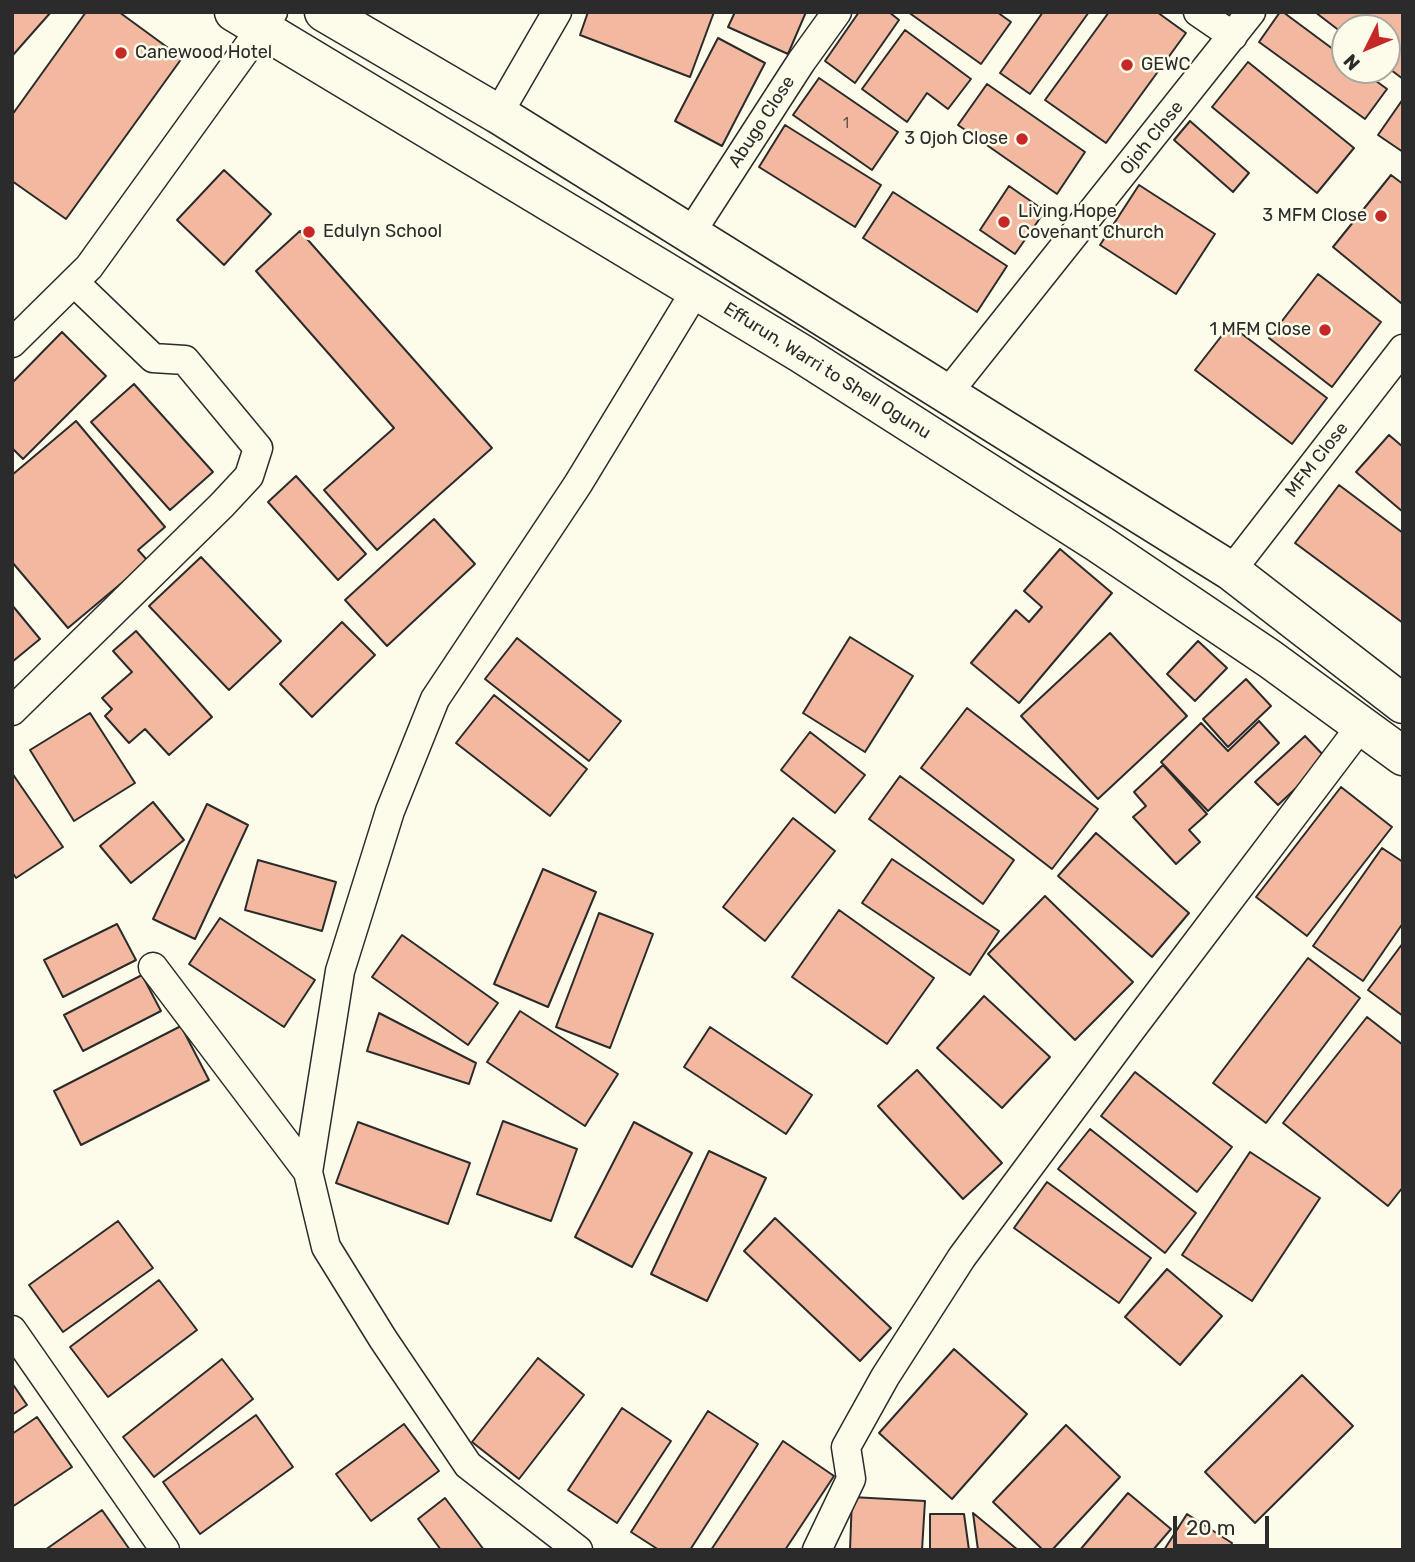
<!DOCTYPE html>
<html>
<head>
<meta charset="utf-8">
<style>
  body { margin:0 }
  #map { position:relative; width:1415px; height:1562px; overflow:hidden; background:#fdfbea; font-family:Rubik,sans-serif }
  canvas { display:block }
  .frame { position:absolute; inset:0; border:14px solid #2b2b2b; pointer-events:none }
  .north { position:absolute; left:1331px; top:14px; width:70px; height:70px; box-sizing:border-box; background:#fdfbea; border:2px solid #a9a89e; border-radius:50%; rotate:227deg; font-size:19px; font-weight:700; line-height:28px; text-align:center; color:#2b2b2b }
  .north::after { content:''; display:block; margin:auto; width:24px; height:32px; background:#c62828; clip-path:polygon(50% 0,100% 100%,50% 72%,0 100%) }
  .scale { position:absolute; left:1173px; top:1516px; width:96px; height:32px; box-sizing:border-box; border:4px solid #2b2b2b; border-top:0; padding-left:9px; font-size:21px; line-height:24px; white-space:nowrap; color:#2b2b2b; -webkit-text-stroke:5px #fdfbea; paint-order:stroke }
</style>
</head>
<body>
<div id="map">
<canvas width="1415" height="1562"></canvas>
<div class="frame"></div>
<div class="north">N</div>
<div class="scale">20 m</div>
</div>
<script>
const g = document.querySelector('canvas').getContext('2d');
g.lineJoin = 'round';
function paint(path, color) { g.fillStyle = color; g.fill(path, 'evenodd'); }
const shape = rows => new Path2D(rows.map(r => 'M' + r).join(''));
function strokePath(path, color, width, dash) { g.strokeStyle = color; g.lineWidth = width; g.lineCap = dash ? 'butt' : 'round'; g.setLineDash(dash || []); g.stroke(path); }
function drawText(font, color, halo, rows, align = 'center') {
  g.font = font + ' Rubik,sans-serif'; g.lineWidth = 5; g.setLineDash([]); g.textBaseline = 'middle'; g.strokeStyle = halo; g.fillStyle = color; for (const [text, x, y, turn = 0] of rows) {
    g.save(); g.translate(x, y); g.rotate((+turn || 0) * Math.PI / 180); g.textAlign = isNaN(turn) ? turn : align; if (halo) g.strokeText(text, 0, 0); g.fillText(text, 0, 0); g.restore();
  }
}
const building = shape([
  [12,12,51,12,13,55,12,54,12,12],
  [86,12,119,12,182,58,66,219,12,181,12,115,86,12],
  [588,12,714,12,690,77,580,35,588,12],
  [735,12,806,12,788,54,728,27,735,12],
  [859,12,889,12,899,20,855,83,825,61,859,12],
  [908,12,997,12,1011,22,981,64,908,12],
  [1043,12,1089,12,1030,94,1000,73,1043,12],
  [1109,12,1157,12,1186,33,1106,143,1045,100,1109,12],
  [1280,12,1283,12,1345,58,1345,70,1361,70,1387,89,1365,119,1259,42,1280,12],
  [1315,12,1403,12,1403,79,1387,67,1387,28,1345,28,1345,35,1315,12],
  [905,30,971,79,948,109,927,93,907,122,862,89,905,30],
  [718,38,765,63,722,146,675,121,718,38],
  [1248,62,1354,148,1317,193,1212,107,1248,62],
  [819,78,898,132,872,170,793,115,819,78],
  [987,84,1085,152,1057,194,958,125,987,84],
  [1403,99,1403,152,1378,135,1403,99],
  [1190,121,1249,173,1233,192,1174,140,1190,121],
  [785,125,881,185,855,227,759,167,785,125],
  [224,170,271,214,224,265,177,220,224,170],
  [1391,175,1403,184,1403,301,1401,303,1333,247,1391,175],
  [1139,185,1215,234,1176,294,1100,245,1139,185],
  [1009,186,1045,211,1015,254,980,230,1009,186],
  [893,192,1007,266,977,312,863,238,893,192],
  [300,231,492,448,377,550,324,490,394,428,256,271,300,231],
  [1318,274,1381,322,1332,387,1269,338,1318,274],
  [1230,325,1327,398,1292,444,1195,370,1230,325],
  [62,332,106,376,23,459,12,448,12,383,62,332],
  [134,384,213,472,170,510,91,422,134,384],
  [76,421,165,527,138,550,148,561,68,628,12,562,12,475,76,421],
  [1389,435,1403,447,1403,512,1356,472,1389,435],
  [296,476,366,554,338,580,268,502,296,476],
  [1339,485,1403,533,1403,623,1295,543,1339,485],
  [434,519,475,564,387,646,345,600,434,519],
  [1060,549,1112,593,1019,703,971,663,1016,610,1029,622,1042,607,1024,591,1060,549],
  [201,557,281,641,229,690,149,606,201,557],
  [12,605,40,639,12,662,12,605],
  [342,622,375,655,312,717,280,684,342,622],
  [136,631,212,717,169,755,145,729,129,743,105,716,112,709,102,698,132,672,113,651,136,631],
  [1110,633,1187,716,1098,799,1021,716,1110,633],
  [850,637,913,676,865,752,803,713,850,637],
  [517,638,621,721,589,761,485,679,517,638],
  [1198,641,1227,668,1195,701,1167,674,1198,641],
  [1246,679,1271,706,1228,747,1203,719,1246,679],
  [494,695,587,769,550,816,456,743,494,695],
  [967,708,1098,809,1052,869,921,768,967,708],
  [90,713,135,783,74,821,30,750,90,713],
  [1259,721,1279,743,1208,811,1161,762,1201,723,1228,751,1259,721],
  [810,732,865,775,835,813,781,770,810,732],
  [1305,736,1327,759,1278,805,1255,782,1305,736],
  [1163,765,1207,814,1189,830,1200,842,1176,864,1133,817,1146,806,1134,792,1163,765],
  [12,773,63,847,16,878,12,872,12,773],
  [900,776,1014,860,983,904,869,819,900,776],
  [1341,787,1392,827,1307,936,1256,897,1341,787],
  [153,802,184,840,131,883,100,846,153,802],
  [207,804,248,825,195,939,153,919,207,804],
  [793,818,835,851,765,941,723,907,793,818],
  [1096,833,1189,913,1152,957,1058,876,1096,833],
  [1382,848,1403,862,1403,923,1363,981,1313,946,1382,848],
  [892,859,999,931,970,975,862,903,892,859],
  [258,860,336,882,322,931,245,910,258,860],
  [543,869,596,892,548,1007,494,984,543,869],
  [1045,896,1133,982,1075,1040,988,954,1045,896],
  [839,910,934,978,887,1044,792,977,839,910],
  [599,913,653,934,610,1048,556,1027,599,913],
  [220,918,315,980,284,1027,189,964,220,918],
  [117,924,136,960,63,997,44,960,117,924],
  [402,935,498,1003,468,1045,372,977,402,935],
  [1403,943,1403,1016,1368,990,1403,943],
  [1308,958,1360,998,1266,1123,1213,1083,1308,958],
  [142,975,161,1011,83,1051,64,1015,142,975],
  [984,996,1050,1057,1002,1108,937,1048,984,996],
  [520,1011,618,1074,585,1126,487,1062,520,1011],
  [379,1013,476,1063,469,1084,367,1051,379,1013],
  [1367,1017,1403,1045,1403,1187,1388,1206,1283,1123,1367,1017],
  [181,1026,209,1080,81,1145,54,1091,181,1026],
  [710,1027,812,1095,786,1134,684,1067,710,1027],
  [917,1070,1002,1163,963,1199,878,1106,917,1070],
  [1135,1072,1232,1147,1197,1192,1101,1116,1135,1072],
  [503,1121,577,1149,551,1221,477,1194,503,1121],
  [358,1122,470,1163,448,1224,336,1183,358,1122],
  [634,1122,692,1153,632,1267,575,1237,634,1122],
  [1090,1129,1196,1213,1165,1253,1058,1169,1090,1129],
  [709,1151,766,1178,707,1301,651,1274,709,1151],
  [1250,1152,1320,1198,1252,1301,1182,1255,1250,1152],
  [1047,1182,1151,1258,1119,1303,1014,1228,1047,1182],
  [775,1218,891,1328,860,1361,744,1251,775,1218],
  [118,1221,153,1268,63,1332,29,1285,118,1221],
  [1167,1269,1222,1316,1180,1365,1125,1317,1167,1269],
  [159,1280,197,1330,108,1397,70,1347,159,1280],
  [954,1349,1027,1414,952,1499,879,1433,954,1349],
  [538,1358,584,1395,519,1479,472,1442,538,1358],
  [222,1359,253,1399,154,1477,123,1437,222,1359],
  [1302,1375,1353,1426,1255,1523,1205,1472,1302,1375],
  [12,1383,27,1405,12,1415,12,1383],
  [622,1408,671,1441,617,1523,568,1490,622,1408],
  [708,1411,758,1444,690,1550,659,1550,631,1532,708,1411],
  [256,1415,293,1467,200,1534,163,1482,256,1415],
  [37,1417,72,1467,12,1507,12,1434,37,1417],
  [404,1424,439,1471,371,1521,336,1474,404,1424],
  [1066,1425,1120,1477,1052,1550,1043,1550,993,1502,1066,1425],
  [783,1441,834,1476,785,1550,711,1550,783,1441],
  [1128,1493,1171,1529,1153,1550,1080,1550,1128,1493],
  [852,1497,925,1501,922,1550,850,1550,852,1497],
  [445,1498,484,1550,441,1550,418,1519,445,1498],
  [102,1510,130,1550,45,1550,102,1510],
  [973,1513,1018,1550,978,1550,973,1513],
  [930,1514,964,1514,969,1550,930,1550,930,1514],
  [1187,1514,1232,1543,1228,1550,1164,1550,1187,1514]
]);
paint(building, '#f2b8a0');
strokePath(building, '#2b2b2b', 2);
const street = shape([
  [1198,12,1233,36],
  [498,114,557,12],
  [690,234,801,62,837,12],
  [12,343,89,267,273,12],
  [947,394,1251,12],
  [1231,571,1403,349],
  [12,711,222,505,249,476,258,448,185,360,153,358,74,282],
  [153,967,308,1172],
  [12,1330,165,1550],
  [578,1550,468,1465,383,1339,326,1247,308,1172,340,971,390,811,435,699,578,484,696,290],
  [817,1550,851,1479,846,1447,885,1377,962,1257,1130,1031,1361,726]
]);
const secondary = shape([
  [234,12,802,354,1098,543,1270,659,1403,756],
  [324,12,498,114,1231,571,1403,704]
]);
strokePath(street, '#2b2b2b', 31);
strokePath(secondary, '#2b2b2b', 41);
strokePath(street, '#fdfbea', 28);
strokePath(secondary, '#fdfbea', 38);
for (const [x, y, r, color] of [
  [121,53,7,"#c62828"],
  [1127,65,7,"#c62828"],
  [1022,139,7,"#c62828"],
  [1381,216,7,"#c62828"],
  [1004,222,7,"#c62828"],
  [309,232,7,"#c62828"],
  [1325,330,7,"#c62828"]
]) { const dot = new Path2D(); dot.arc(x, y, r, 0, 2 * Math.PI); g.fillStyle = color; g.fill(dot); strokePath(dot, '#fdfbea', 2.5); }
drawText('14px', '#5d4e48', null, [
  ["1",846,124]
]);
drawText('18px', '#2b2b2b', '#fdfbea', [
  ["Canewood Hotel",135,53],
  ["GEWC",1141,65],
  ["3 Ojoh Close",1008,139,"right"],
  ["Living Hope",1018,212],
  ["Covenant Church",1018,233],
  ["3 MFM Close",1367,216,"right"],
  ["Edulyn School",323,232],
  ["1 MFM Close",1311,330,"right"]
], 'left');
drawText('18px', '#2b2b2b', '#fdfbea', [
  ["Abugo Close",762,122,-57],
  ["Ojoh Close",1152,138,-51],
  ["Effurun, Warri to Shell Ogunu",827,371,32],
  ["MFM Close",1317,460,-52]
]);
</script>
</body>
</html>
